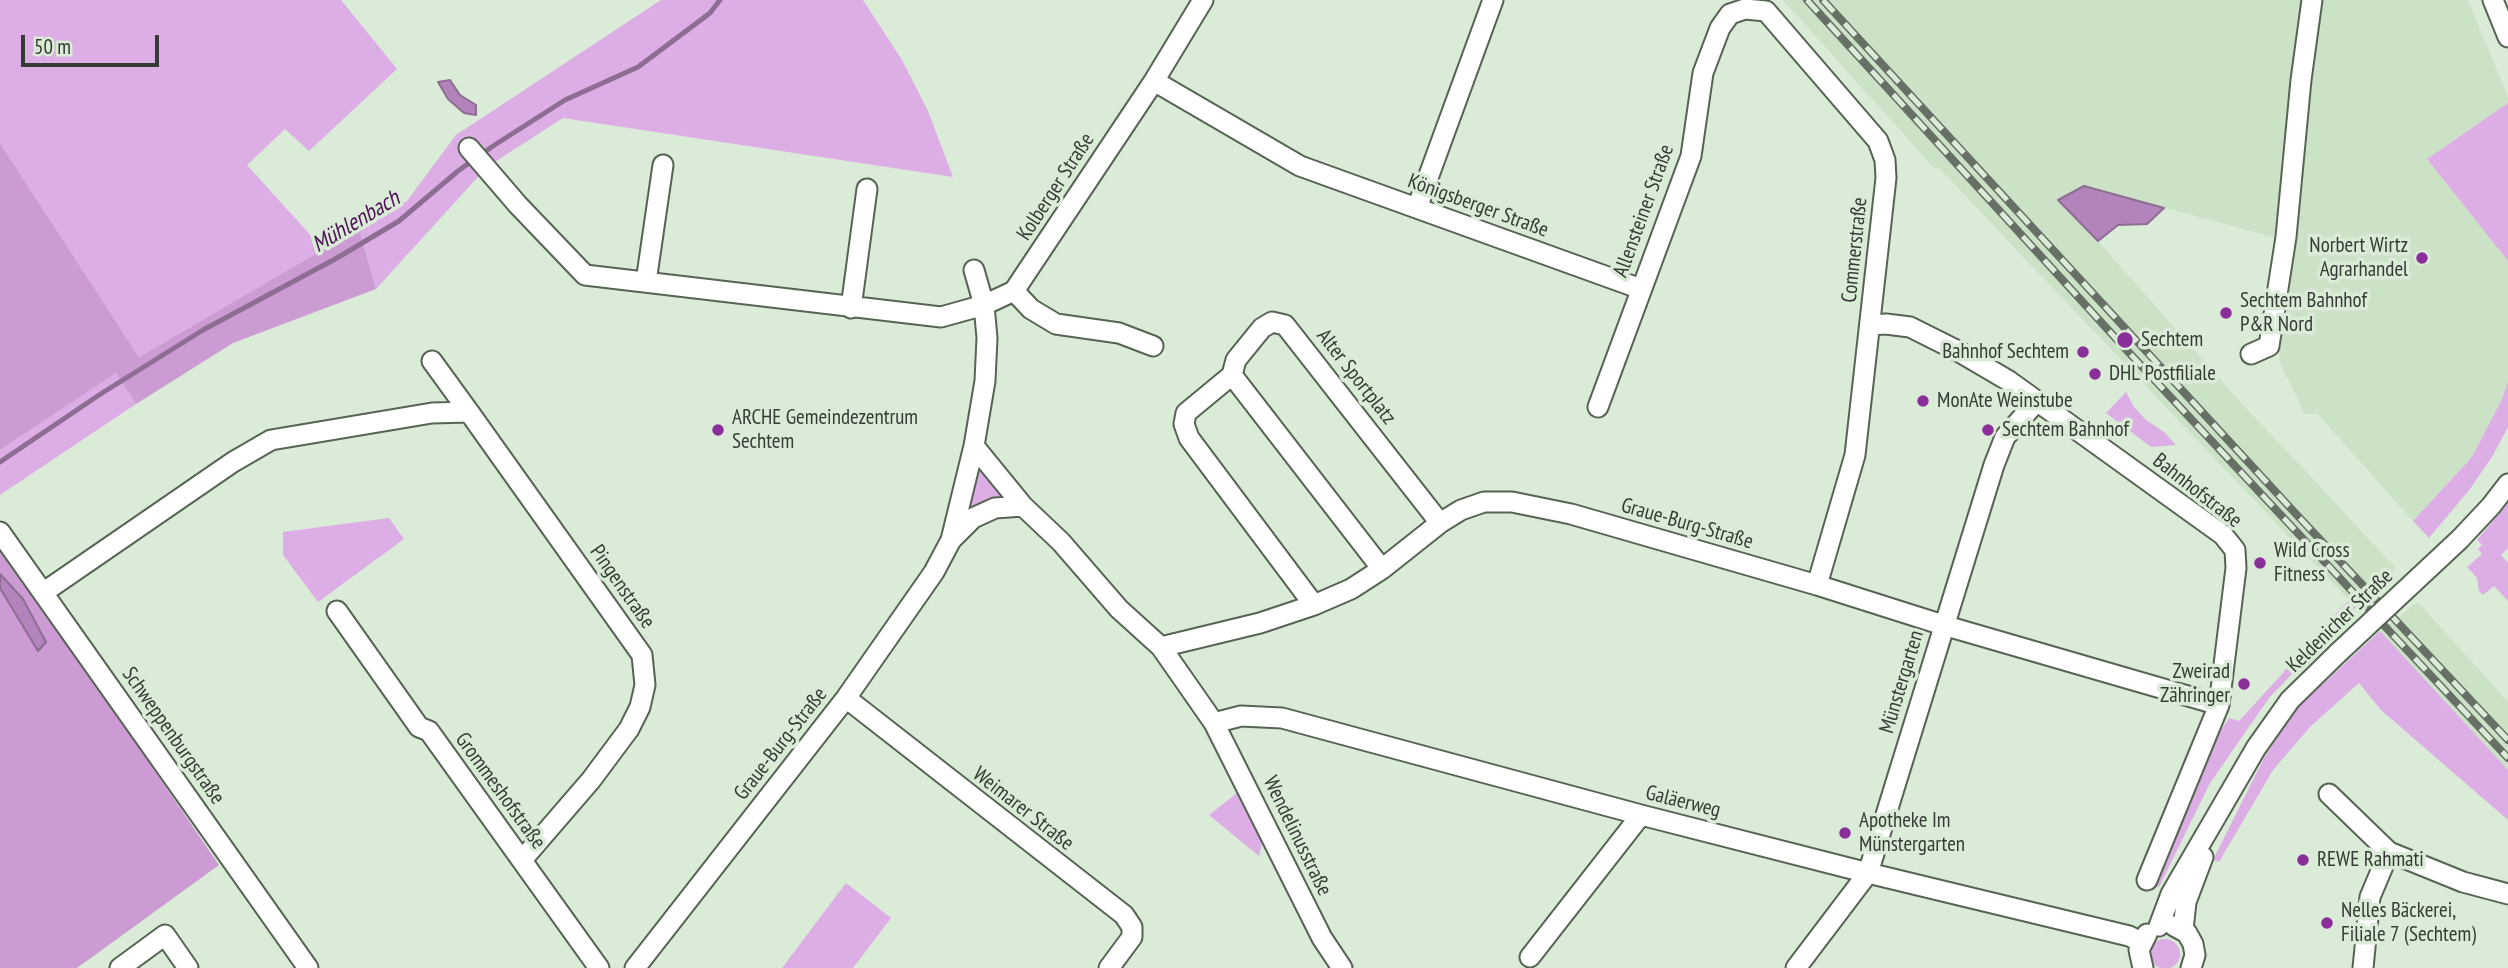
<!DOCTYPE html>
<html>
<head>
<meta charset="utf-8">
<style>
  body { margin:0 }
  #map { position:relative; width:2508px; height:968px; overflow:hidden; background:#daebd7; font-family:"PT Sans Narrow",sans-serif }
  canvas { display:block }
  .scale { position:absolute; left:21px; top:35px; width:138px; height:32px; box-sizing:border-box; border:4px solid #353c34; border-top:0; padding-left:9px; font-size:21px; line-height:24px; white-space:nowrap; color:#353c34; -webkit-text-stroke:5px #daebd7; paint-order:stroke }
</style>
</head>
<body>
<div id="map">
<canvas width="2508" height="968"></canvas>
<div class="scale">50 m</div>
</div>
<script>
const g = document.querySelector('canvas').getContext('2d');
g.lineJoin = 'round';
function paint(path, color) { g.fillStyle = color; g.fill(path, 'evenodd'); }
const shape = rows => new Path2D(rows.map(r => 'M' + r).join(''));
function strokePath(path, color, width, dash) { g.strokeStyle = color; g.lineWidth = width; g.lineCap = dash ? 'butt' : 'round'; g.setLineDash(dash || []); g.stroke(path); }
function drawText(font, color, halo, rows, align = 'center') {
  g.font = font + ' "PT Sans Narrow",sans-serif'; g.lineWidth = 7; g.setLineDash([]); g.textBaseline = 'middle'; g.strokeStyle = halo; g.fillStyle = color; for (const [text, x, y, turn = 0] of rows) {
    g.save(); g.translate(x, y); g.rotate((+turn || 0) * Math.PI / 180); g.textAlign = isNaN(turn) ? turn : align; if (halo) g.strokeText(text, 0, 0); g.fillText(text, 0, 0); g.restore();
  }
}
paint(shape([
  [1783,0,2468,0,2508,97,2508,103,2427,159,2508,261,2508,382,2502,399,2472,457,2413,521,2318,414,2305,414,2283,369,2279,359,2280,343,2292,242,2084,186,2058,200,2104,248,2233,394,2396,568,2357,606,2349,600,1938,167,1935,169],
  [2418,602,2508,702,2508,770,2380,631]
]), '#cce2c7');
paint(shape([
  [0,0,341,0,397,69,309,151,285,129,247,165,324,250,139,357,0,143],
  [661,0,863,0,902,60,928,111,953,177,563,118,487,167,376,289,359,229,407,201,456,135],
  [2508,103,2508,261,2427,159],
  [116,372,136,404,0,495,0,450],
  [2508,382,2508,427,2492,457,2470,489,2429,538,2413,521,2472,457,2502,399],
  [2126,392,2134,407,2146,420,2164,432,2176,445,2151,447,2106,413],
  [982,471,1001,497,968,513,976,473],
  [2508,503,2508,548,2501,555,2508,563,2508,601,2494,586,2483,595,2479,591,2477,578,2467,567,2482,554,2478,549,2482,545,2477,540],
  [389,518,404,539,318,602,283,555,283,532],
  [2349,600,2357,606,2269,698,2210,783,2159,887,2152,887,2212,744,2229,718,2239,721,2283,673,2305,645],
  [2380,631,2508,770,2508,820,2381,710,2359,683,2310,727,2273,770,2219,862,2213,860,2264,758,2295,710],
  [1237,793,1262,843,1259,856,1209,815],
  [846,883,891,918,853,968,782,968],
  '2150 954a15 15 0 1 1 30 0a15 15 0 1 1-30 0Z'
]), '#ddade5');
paint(shape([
  [0,143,139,357,359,229,376,289,233,343,136,404,116,373,0,450],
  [0,544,219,865,77,968,0,968]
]), '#cc9bd4');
const water = shape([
  [450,80,460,95,476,105,476,115,464,113,448,99,438,82,450,80],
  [2084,186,2164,208,2147,224,2118,225,2098,241,2058,200,2084,186],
  [0,574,23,599,46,642,38,651,0,588,0,574]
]);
paint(water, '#b383bb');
strokePath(water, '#8d6e92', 2);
strokePath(shape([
  [0,462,99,395,203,330,337,258,399,221,458,171,493,146,565,100,638,67,710,13,720,0]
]), '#8d6e92', 5);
const minor = shape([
  [1203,0,1154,81,1300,166,1641,289],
  [2493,0,2508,37],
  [469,148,518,205,585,275,941,317,984,305,1014,291,1154,81],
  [1417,208,1493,0],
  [646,282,663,165],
  [1014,291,1031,309,1056,324,1119,333,1153,346],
  [851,308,867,189],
  [1870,325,1886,324,1910,327,1958,351,2009,381,2223,535,2235,550,2236,568,2219,705,2147,880],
  [2251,354,2269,346,2286,237,2301,80,2312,0],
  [432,361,469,412],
  [1232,375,1382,569],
  [1598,407,1691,156,1703,73,1720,28,1730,14,1745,9,1766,11,1878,141,1885,160,1886,178,1855,455,1817,585],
  [974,446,1023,506],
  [0,532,308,968],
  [952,539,973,518,995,508,1023,506,1061,542,1119,609,1161,647,1214,723,1322,938,1342,968],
  [2460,539,2491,506,2508,484],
  [44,592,233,462,271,440,432,413,469,412,642,655,645,685,640,707,629,729,591,780,522,860],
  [1314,605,1189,438,1184,424,1186,413,1232,375,1236,360,1262,328,1272,322,1285,325,1440,523],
  [337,611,419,727,429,731,599,968],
  [1161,647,1260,623,1314,605,1351,589,1382,569,1440,523,1461,510,1484,502,1512,502,1571,514,1817,585,1943,625,2219,705],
  [846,698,1124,915,1132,927,1132,937,1109,968],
  [1214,723,1241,716,1282,718,1641,815,1868,873,2129,936,2141,942],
  [2329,794,2389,852,2463,882,2508,894],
  [2159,926,2171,894,2256,748,2290,700,2338,653],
  [2174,926,2187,933,2193,944,2195,955,2191,968],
  [2183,930,2186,902,2203,857],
  [1530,957,1641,815],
  [120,968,165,935,188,968],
  [635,968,846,698,934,572,951,540,974,446,985,381,987,338,984,305,974,270],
  [1796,968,1868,873,1994,465,2005,437,2037,401],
  [2143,968,2139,950,2147,934],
  [2363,968,2370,897,2389,852]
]);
strokePath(minor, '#566553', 23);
strokePath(minor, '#fff', 19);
const rail = shape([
  [1807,0,2121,344,2508,758],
  [1823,0,2296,514,2508,740]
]);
strokePath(rail, '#667065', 8);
strokePath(rail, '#daebd7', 5, [16]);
const minorBridge = shape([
  [2338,653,2460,539]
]);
strokePath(minorBridge, '#566553', 23, []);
strokePath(minorBridge, '#fff', 19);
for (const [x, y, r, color] of [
  [2422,258,7,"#8a2e99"],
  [2226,313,7,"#8a2e99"],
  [2125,340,9,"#8a2e99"],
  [2083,352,7,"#8a2e99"],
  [2095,374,7,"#8a2e99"],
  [1923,401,7,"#8a2e99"],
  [718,430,7,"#8a2e99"],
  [1988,430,7,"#8a2e99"],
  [2260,563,7,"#8a2e99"],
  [2244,684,7,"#8a2e99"],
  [1845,833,7,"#8a2e99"],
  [2303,860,7,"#8a2e99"],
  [2327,923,7,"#8a2e99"]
]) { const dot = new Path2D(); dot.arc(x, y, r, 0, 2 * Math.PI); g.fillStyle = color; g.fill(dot); strokePath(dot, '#daebd7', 2.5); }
drawText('21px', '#353c34', '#daebd7', [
  ["Kolberger Straße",1056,187,-57],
  ["Königsberger Straße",1478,206,20],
  ["Allensteiner Straße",1644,211,-70],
  ["Commerstraße",1855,250,-84],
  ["Alter Sportplatz",1356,377,52],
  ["Bahnhofstraße",2197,491,38],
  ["Graue-Burg-Straße",1687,524,16],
  ["Pingenstraße",622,587,55],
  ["Keldenicher Straße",2340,621,-44],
  ["Münstergarten",1902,682,-73],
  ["Schweppenburgstraße",173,736,55],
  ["Graue-Burg-Straße",781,744,-52],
  ["Grommeshofstraße",500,791,54],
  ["Galäerweg",1683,802,14],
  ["Weimarer Straße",1023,809,38],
  ["Wendelinusstraße",1297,836,64]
]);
drawText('21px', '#353c34', '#daebd7', [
  ["Norbert Wirtz",2408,246,"right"],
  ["Agrarhandel",2408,270,"right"],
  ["Sechtem Bahnhof",2240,301],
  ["P&R Nord",2240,325],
  ["Sechtem",2141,340],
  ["Bahnhof Sechtem",2069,352,"right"],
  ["DHL Postfiliale",2109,374],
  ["MonAte Weinstube",1937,401],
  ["ARCHE Gemeindezentrum",732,418],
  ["Sechtem",732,442],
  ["Sechtem Bahnhof",2002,430],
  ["Wild Cross",2274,551],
  ["Fitness",2274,575],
  ["Zweirad",2230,672,"right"],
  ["Zähringer",2230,696,"right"],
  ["Apotheke Im",1859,821],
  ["Münstergarten",1859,845],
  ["REWE Rahmati",2317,860],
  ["Nelles Bäckerei,",2341,911],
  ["Filiale 7 (Sechtem)",2341,935]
], 'left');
drawText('italic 23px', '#4d1056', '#daebd7', [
  ["Mühlenbach",356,222,-31]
]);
</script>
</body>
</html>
